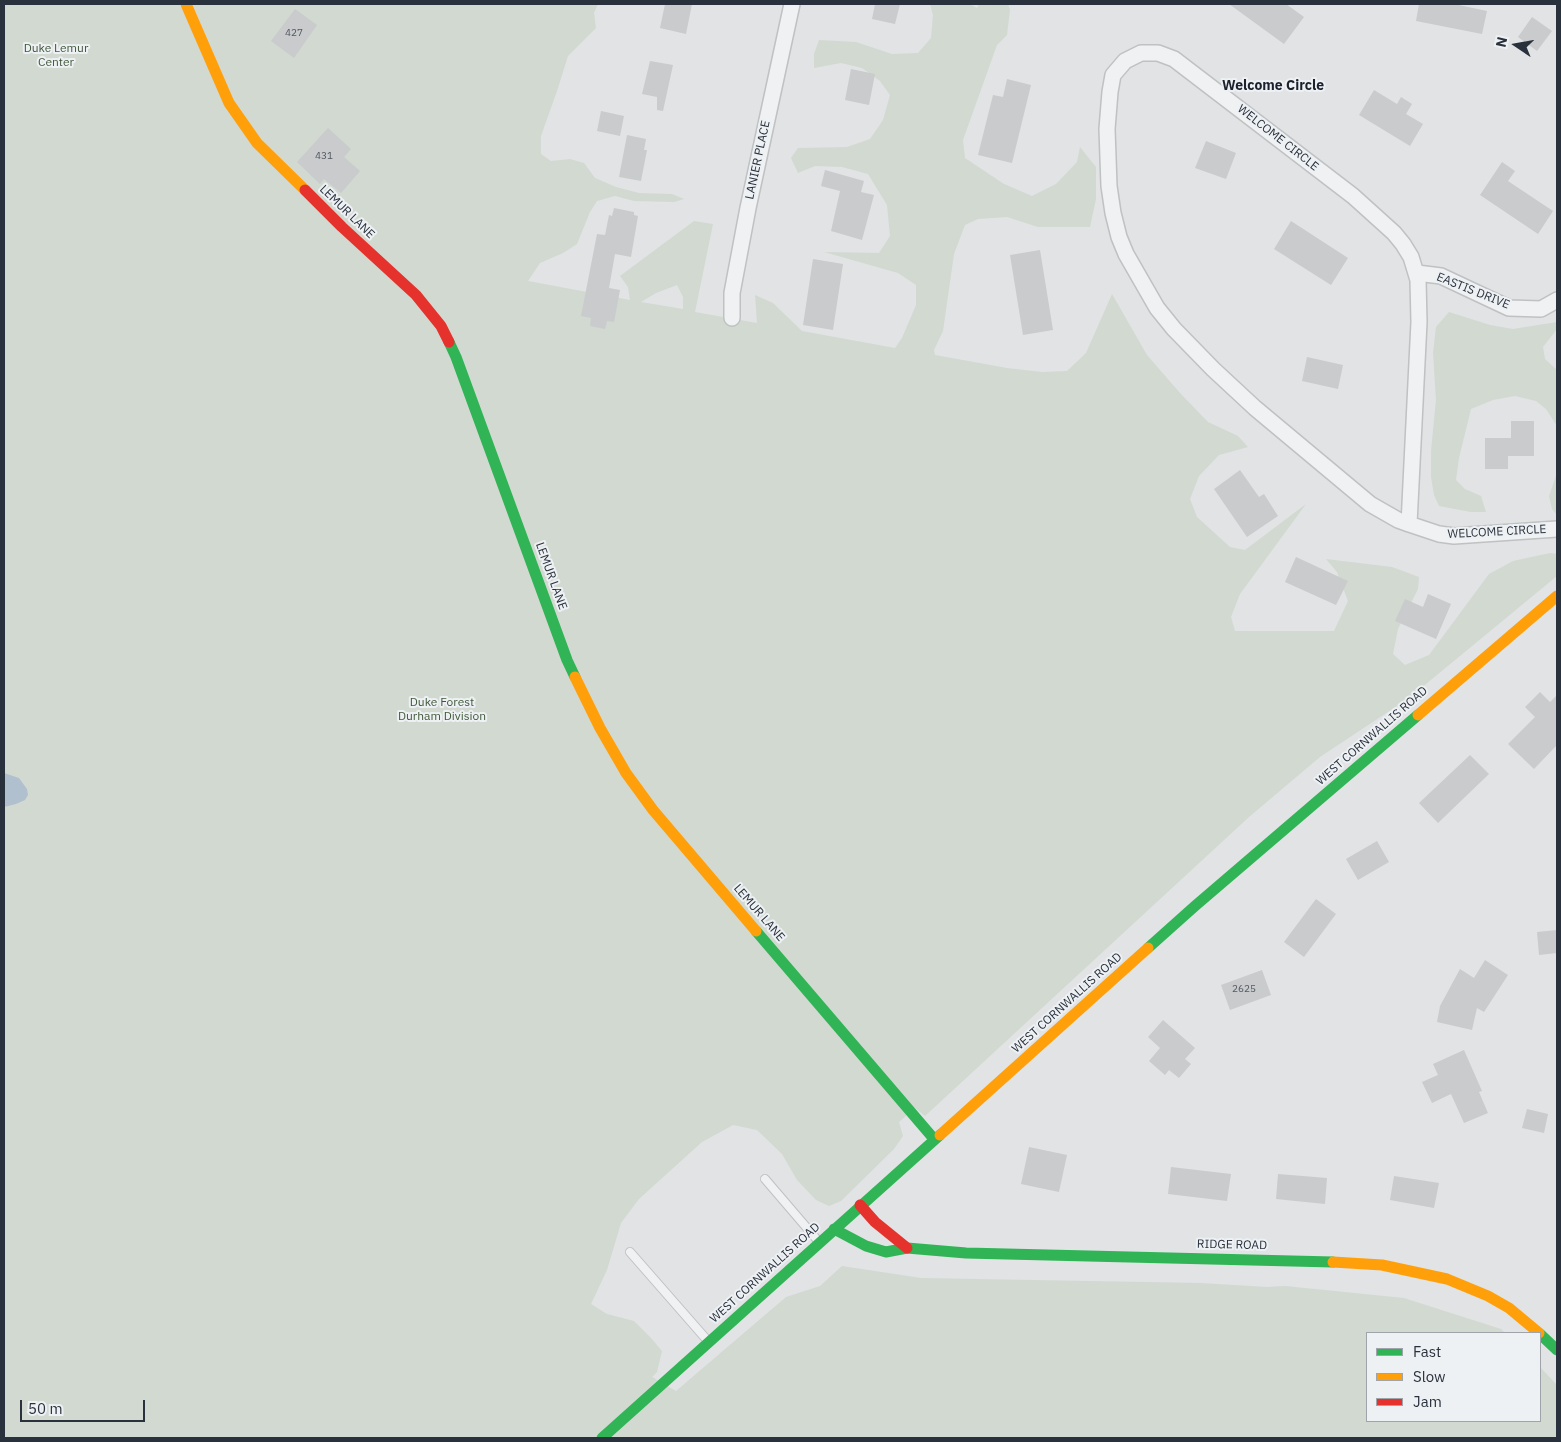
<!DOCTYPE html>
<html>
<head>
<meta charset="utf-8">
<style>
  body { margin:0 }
  #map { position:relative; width:1561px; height:1442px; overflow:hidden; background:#e1e3e5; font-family:"IBM Plex Sans",sans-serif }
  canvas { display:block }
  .frame { position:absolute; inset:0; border:5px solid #29313c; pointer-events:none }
  .legend { position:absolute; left:1366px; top:1332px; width:175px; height:90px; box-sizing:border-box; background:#eef1f4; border:1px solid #9fa4aa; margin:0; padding:6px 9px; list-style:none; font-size:15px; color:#29313c }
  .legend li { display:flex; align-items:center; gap:10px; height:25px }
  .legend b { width:25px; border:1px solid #9fa4aa }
  .north { position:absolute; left:1491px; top:20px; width:50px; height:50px; -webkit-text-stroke:4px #eef1f4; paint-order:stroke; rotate:282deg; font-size:14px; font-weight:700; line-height:20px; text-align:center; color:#29313c }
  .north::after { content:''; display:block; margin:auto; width:18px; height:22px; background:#29313c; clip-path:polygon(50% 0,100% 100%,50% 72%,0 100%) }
  .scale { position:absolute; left:20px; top:1400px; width:125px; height:22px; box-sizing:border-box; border:2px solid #29313c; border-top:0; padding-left:6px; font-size:15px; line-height:18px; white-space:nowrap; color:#29313c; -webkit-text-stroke:4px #eef1f4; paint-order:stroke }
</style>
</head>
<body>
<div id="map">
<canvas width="1561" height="1442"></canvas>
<div class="frame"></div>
<ul class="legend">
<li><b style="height:6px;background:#30b455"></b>Fast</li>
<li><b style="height:6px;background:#ff9f0a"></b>Slow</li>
<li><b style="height:6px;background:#e5322d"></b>Jam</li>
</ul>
<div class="north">N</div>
<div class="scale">50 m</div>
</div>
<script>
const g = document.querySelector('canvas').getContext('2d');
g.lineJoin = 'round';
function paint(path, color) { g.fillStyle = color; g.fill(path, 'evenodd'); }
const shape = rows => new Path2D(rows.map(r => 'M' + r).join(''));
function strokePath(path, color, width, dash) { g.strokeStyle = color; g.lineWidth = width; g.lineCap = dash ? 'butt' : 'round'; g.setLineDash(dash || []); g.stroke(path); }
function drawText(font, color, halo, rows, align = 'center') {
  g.font = font + ' "IBM Plex Sans",sans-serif'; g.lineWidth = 4; g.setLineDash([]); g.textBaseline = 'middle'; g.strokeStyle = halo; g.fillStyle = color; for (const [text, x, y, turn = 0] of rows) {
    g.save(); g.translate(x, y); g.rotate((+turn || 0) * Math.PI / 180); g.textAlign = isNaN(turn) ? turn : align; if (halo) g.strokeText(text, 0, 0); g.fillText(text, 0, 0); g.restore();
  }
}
paint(shape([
  [4,4,598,4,594,13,596,28,568,56,557,91,541,136,541,154,551,161,570,159,584,163,595,178,616,187,639,193,672,194,684,199,674,202,634,201,615,196,597,201,590,212,577,244,563,253,540,263,528,281,630,300,628,287,620,276,694,221,713,224,695,312,757,323,755,295,773,303,802,331,895,348,902,338,916,305,916,285,898,273,824,252,879,253,890,236,887,205,868,174,842,167,815,166,798,173,791,158,798,148,847,147,870,139,883,120,890,95,880,81,862,68,841,63,814,68,814,54,819,40,856,42,892,54,918,53,931,38,933,15,930,4,970,4,977,8,979,4,1008,4,1010,10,1007,35,997,45,963,140,965,158,1004,184,1032,196,1056,184,1077,162,1080,147,1096,167,1096,199,1090,227,1038,227,1007,217,978,219,965,225,954,254,943,331,934,350,935,355,1007,368,1042,372,1067,371,1086,353,1112,294,1147,355,1180,393,1208,422,1238,436,1248,447,1219,455,1199,476,1190,499,1197,517,1230,547,1245,550,1306,504,1240,594,1231,617,1235,631,1334,631,1348,601,1337,572,1326,559,1392,567,1419,577,1418,589,1398,629,1393,654,1405,665,1429,655,1489,574,1513,561,1550,553,1557,554,1557,576,1409,698,1320,757,1249,817,925,1116,915,1108,899,1122,903,1136,894,1149,841,1201,829,1206,816,1200,797,1180,782,1154,757,1130,733,1125,702,1142,639,1199,621,1223,607,1270,591,1304,607,1314,634,1321,651,1338,662,1351,657,1372,652,1377,676,1391,786,1297,820,1286,842,1266,921,1278,1201,1283,1267,1287,1285,1286,1404,1298,1501,1329,1505,1333,1367,1333,1367,1421,1540,1421,1540,1367,1557,1385,1557,1438,4,1438],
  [677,285,683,297,683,309,641,302,656,293],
  [1449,312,1490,325,1513,329,1557,322,1557,329,1543,347,1545,359,1557,370,1557,426,1546,409,1536,401,1515,396,1493,400,1471,409,1459,458,1456,480,1465,489,1481,496,1486,512,1471,512,1439,506,1434,495,1431,477,1431,451,1436,400,1433,353,1436,327],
  [1557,473,1557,515,1552,509,1549,496]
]), '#d2d9d1');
paint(shape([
  [4,773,19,778,27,789,28,795,25,800,16,804,4,807]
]), '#b1c0ce');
paint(shape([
  [665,4,692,4,686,34,660,28],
  [875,4,900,4,895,24,872,19],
  [1229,4,1286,4,1304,17,1284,44],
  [1419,4,1454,4,1487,11,1482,34,1416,21],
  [295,9,317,25,294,58,271,41],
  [1532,17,1552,31,1537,51,1518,37],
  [650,61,673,65,663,111,657,110,657,97,642,94],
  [851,69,875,74,869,105,845,100],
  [1007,79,1031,85,1012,163,978,155,993,95,1003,97],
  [1374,90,1397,104,1401,97,1412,104,1406,114,1423,124,1410,146,1359,115],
  [601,111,624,116,620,136,597,131],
  [328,128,351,149,344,157,360,171,341,193,324,179,320,184,297,162],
  [627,135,646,139,644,150,647,150,641,181,619,177],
  [1206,141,1236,153,1226,179,1195,168],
  [1502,162,1515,171,1508,181,1553,211,1538,234,1480,195],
  [825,170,864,181,861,192,874,195,862,240,831,231,840,191,821,186],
  [614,208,634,212,634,215,638,216,631,257,615,254,609,288,620,290,614,322,607,321,605,329,590,326,591,318,581,316,597,234,605,235,609,215,612,216],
  [1291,221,1348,258,1331,285,1274,249],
  [1040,250,1053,330,1023,335,1010,255],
  [813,259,843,264,833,330,803,325],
  [1307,357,1343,365,1338,389,1302,381],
  [1511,421,1534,421,1534,456,1508,456,1508,469,1485,469,1485,438,1511,438],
  [1240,470,1259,497,1264,494,1278,516,1247,537,1214,489],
  [1296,557,1348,581,1336,605,1285,582],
  [1428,594,1451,604,1436,639,1395,621,1405,599,1423,607],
  [1540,692,1550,702,1557,695,1557,745,1534,769,1508,744,1535,717,1525,707],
  [1470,755,1489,774,1438,823,1419,803],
  [1377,841,1389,862,1358,880,1346,859],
  [1316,899,1336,914,1304,957,1284,942],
  [1557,930,1557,953,1539,955,1537,932],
  [1485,960,1508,975,1484,1012,1477,1008,1472,1030,1437,1022,1440,1006,1460,969,1474,978],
  [1262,970,1271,995,1230,1010,1221,985],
  [1163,1020,1195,1048,1185,1059,1191,1064,1179,1078,1169,1070,1165,1075,1149,1061,1160,1048,1148,1037],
  [1464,1050,1482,1091,1479,1092,1488,1113,1464,1123,1451,1094,1432,1103,1422,1082,1438,1075,1433,1064],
  [1527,1109,1548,1114,1544,1133,1522,1128],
  [1029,1147,1067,1155,1059,1192,1021,1184],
  [1171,1167,1231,1174,1227,1201,1168,1194],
  [1278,1174,1327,1178,1325,1204,1276,1199],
  [1394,1176,1439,1183,1434,1208,1390,1200]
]), '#c9cbcd');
const lane = shape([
  [765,1179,819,1242],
  [630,1252,707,1340]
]);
const street = shape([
  [1417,273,1441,276,1509,308,1541,309,1557,300],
  [732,318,732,293,748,208,792,4],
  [1409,524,1419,322,1418,280,1411,257,1403,244,1394,233,1353,196,1174,59,1158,53,1141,53,1125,61,1113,75,1110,92,1107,129,1109,186,1113,213,1119,237,1126,254,1157,308,1174,329,1213,369,1255,408,1370,504,1398,520,1409,524,1439,534,1454,536,1557,529]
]);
strokePath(lane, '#bfc1c3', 10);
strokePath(street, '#bfc1c3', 18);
strokePath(lane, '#eff1f2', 8);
strokePath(street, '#eff1f2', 15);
strokePath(shape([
  [449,342,456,357,567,660,575,677],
  [756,931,934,1139],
  [1148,948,1195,906,1418,715],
  [834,1229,866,1246,886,1252,907,1248,966,1253,1333,1262],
  [1540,1334,1557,1350],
  [602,1438,940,1135]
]), '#30b455', 11);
strokePath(shape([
  [186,4,229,103,257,143,305,190],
  [575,677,600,728,626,773,653,810,756,931],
  [1418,715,1557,596],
  [940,1135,1148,948],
  [1333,1262,1382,1265,1447,1279,1488,1296,1509,1308,1539,1333]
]), '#ff9f0a', 11);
strokePath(shape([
  [305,190,342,227,416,295,441,326,449,342],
  [860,1205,875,1222,907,1248]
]), '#e5322d', 11);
drawText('10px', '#525861', null, [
  ["427",294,33],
  ["431",324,156],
  ["2625",1244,989]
]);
drawText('12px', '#3f5738', '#eef1f4', [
  ["Duke Lemur",56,49],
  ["Center",56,63],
  ["Duke Forest",442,703],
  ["Durham Division",442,717]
]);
drawText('12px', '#29313c', '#eef1f4', [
  ["WELCOME CIRCLE",1278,138,38],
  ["LANIER PLACE",758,160,-78],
  ["LEMUR LANE",347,212,44],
  ["EASTIS DRIVE",1473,291,22],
  ["WELCOME CIRCLE",1497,532,-3],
  ["LEMUR LANE",551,576,70],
  ["WEST CORNWALLIS ROAD",1372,736,-41],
  ["LEMUR LANE",759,913,49],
  ["WEST CORNWALLIS ROAD",1067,1003,-42],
  ["RIDGE ROAD",1232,1245,1],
  ["WEST CORNWALLIS ROAD",765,1273,-42]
]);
drawText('bold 14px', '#1b222d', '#eef1f4', [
  ["Welcome Circle",1273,86]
]);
</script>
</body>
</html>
